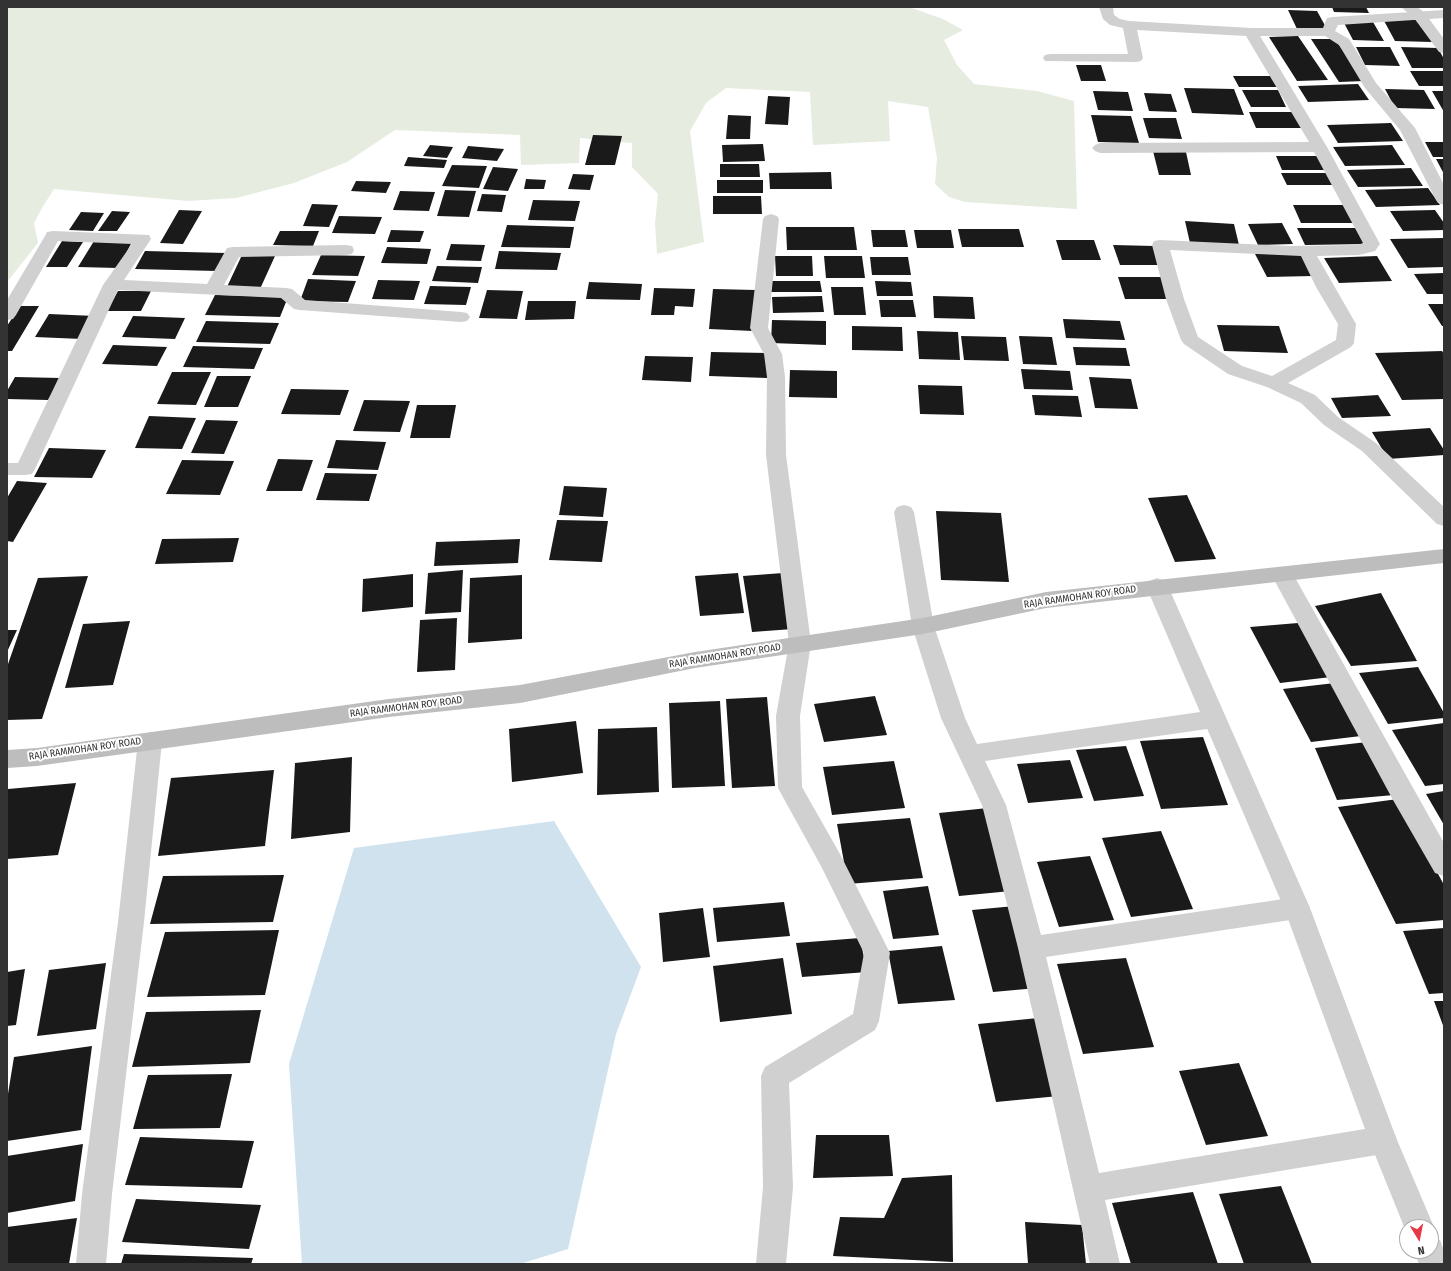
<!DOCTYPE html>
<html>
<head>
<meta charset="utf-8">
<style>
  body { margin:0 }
  #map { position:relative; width:1451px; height:1271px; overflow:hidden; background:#fff; font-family:"Fira Sans Condensed",sans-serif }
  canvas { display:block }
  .frame { position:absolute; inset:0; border:8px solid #333; pointer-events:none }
  .north { position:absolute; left:1399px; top:1219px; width:40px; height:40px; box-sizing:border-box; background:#fff; border:1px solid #adadad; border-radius:50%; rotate:170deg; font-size:11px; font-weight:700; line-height:16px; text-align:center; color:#333 }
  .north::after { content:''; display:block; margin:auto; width:14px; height:18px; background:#e63946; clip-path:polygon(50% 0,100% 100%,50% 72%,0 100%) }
</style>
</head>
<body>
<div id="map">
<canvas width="1451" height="1271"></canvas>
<div class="frame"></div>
<div class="north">N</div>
</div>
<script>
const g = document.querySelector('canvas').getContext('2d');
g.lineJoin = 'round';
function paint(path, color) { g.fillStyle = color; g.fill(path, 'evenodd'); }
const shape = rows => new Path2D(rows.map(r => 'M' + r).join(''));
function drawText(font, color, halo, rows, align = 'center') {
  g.font = font + ' "Fira Sans Condensed",sans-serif'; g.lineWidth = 4; g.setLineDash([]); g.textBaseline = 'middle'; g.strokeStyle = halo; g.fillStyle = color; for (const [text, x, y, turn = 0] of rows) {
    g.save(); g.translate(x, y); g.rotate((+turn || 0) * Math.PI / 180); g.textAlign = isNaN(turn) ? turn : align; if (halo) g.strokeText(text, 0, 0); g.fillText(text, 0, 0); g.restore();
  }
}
paint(shape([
  [7,7,909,7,943,19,963,30,944,40,957,65,974,84,1037,91,1074,101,1077,209,965,202,949,197,935,184,937,158,928,107,888,101,890,141,813,145,810,92,726,88,706,103,690,131,704,242,657,254,655,223,658,194,632,167,632,143,580,138,579,163,521,165,520,135,395,130,347,162,294,183,236,198,188,201,54,189,42,208,34,223,38,243,7,282]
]), '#e6ecdf');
paint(shape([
  [554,821,641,967,616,1034,568,1249,520,1264,302,1264,289,1064,354,848]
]), '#cfe2ee');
paint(shape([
  [1332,7,1366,7,1369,13,1334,12],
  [1288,10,1317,11,1327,29,1297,29],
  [1383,19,1418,20,1432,42,1395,41],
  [1343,21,1373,22,1384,41,1353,40],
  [1298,36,1328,80,1297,81,1269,37],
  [1311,39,1335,39,1364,81,1339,82],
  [1356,47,1390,47,1400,66,1365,65],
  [1401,47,1438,48,1444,59,1444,68,1412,68],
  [1076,65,1101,65,1106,81,1081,81],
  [1410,71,1444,71,1444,86,1419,86],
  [1233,76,1272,76,1278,87,1239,87],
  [1358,84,1369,100,1308,102,1298,86],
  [1184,88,1234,89,1244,115,1192,113],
  [1385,89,1424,90,1435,109,1395,108],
  [1242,90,1278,90,1286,107,1251,107],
  [1093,91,1128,92,1133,111,1098,110],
  [1432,91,1444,91,1444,112],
  [1144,93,1171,94,1177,112,1149,111],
  [768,96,790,97,788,125,765,124],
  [1249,112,1293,112,1302,128,1256,128],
  [728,115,751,116,750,139,726,139],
  [1091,115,1131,116,1139,143,1098,142],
  [1143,118,1176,118,1182,139,1149,138],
  [1391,123,1403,141,1338,143,1327,125],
  [593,135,622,136,615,165,585,165],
  [1425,142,1444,142,1444,157,1433,157],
  [763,144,765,161,723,162,722,145],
  [430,145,453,147,447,158,423,156],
  [1392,145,1405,165,1345,166,1333,147],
  [468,146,504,149,497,161,462,158],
  [1153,151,1186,152,1191,175,1159,175],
  [1276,156,1319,156,1327,170,1282,170],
  [408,157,447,160,444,168,404,166],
  [1436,159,1444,159,1444,174],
  [720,164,759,164,760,177,720,177],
  [452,165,487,166,479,188,442,186],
  [493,167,518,169,508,191,483,189],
  [1411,168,1423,186,1358,187,1347,170],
  [831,172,832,189,770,189,769,173],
  [1281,173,1330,173,1336,185,1287,185],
  [573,174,594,175,590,190,568,189],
  [526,179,546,180,544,189,524,189],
  [717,180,763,180,763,193,717,193],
  [356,181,391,182,386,193,351,191],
  [1428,188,1440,205,1376,207,1365,190],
  [445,190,476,191,469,217,437,216],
  [400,191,435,192,429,211,393,210],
  [482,194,506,195,502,212,477,211],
  [713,196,761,196,762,214,713,214],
  [533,200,580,201,575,221,528,220],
  [312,204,338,205,329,227,303,226],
  [1293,205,1346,205,1355,223,1301,223],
  [179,210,202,211,183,244,160,243],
  [1435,210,1444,223,1444,230,1403,231,1390,211],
  [112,211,130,212,117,231,98,231],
  [81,212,104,213,93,231,69,230],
  [339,216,382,217,375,234,332,233],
  [1185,221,1234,224,1239,245,1190,243],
  [1282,223,1293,244,1258,245,1248,224],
  [507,225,574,227,570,248,501,247],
  [786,227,854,227,857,250,787,250],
  [1297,228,1359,228,1367,244,1305,245],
  [958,229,1019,229,1024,247,962,247],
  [391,230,424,231,420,242,387,242],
  [871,230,905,230,908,247,873,247],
  [914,230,951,230,954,248,917,248],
  [280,231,319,231,313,246,273,245],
  [1444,238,1444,267,1408,268,1390,239],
  [1056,240,1094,240,1101,260,1062,260],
  [62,241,83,242,67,267,46,267],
  [94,241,132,242,118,268,78,267],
  [451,244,485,245,481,261,446,260],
  [1113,245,1154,246,1161,265,1120,265],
  [387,247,431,249,427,264,381,263],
  [145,251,226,253,217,271,135,269],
  [499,251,561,253,557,270,495,269],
  [1300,253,1313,276,1267,277,1255,254],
  [242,255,275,256,260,289,226,289],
  [321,255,365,256,358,276,312,275],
  [775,256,812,256,813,276,776,276],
  [824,256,862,256,865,278,826,278],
  [1377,256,1392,281,1339,283,1324,258],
  [870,257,908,257,911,275,872,275],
  [437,266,482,267,478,283,432,281],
  [1444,273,1444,294,1427,294,1414,274],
  [1118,277,1168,277,1174,299,1125,299],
  [308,279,356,281,348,302,300,301],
  [378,280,420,281,414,300,372,299],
  [770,281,820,281,822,292,771,292],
  [875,281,911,282,913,296,877,296],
  [589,282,642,284,640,300,586,299],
  [430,286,471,287,466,305,424,304],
  [831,287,863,287,866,315,834,315],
  [654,288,695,289,693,307,675,306,674,315,651,315],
  [713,289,756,290,753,331,709,329],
  [487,290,523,291,517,319,479,318],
  [118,291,151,291,141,311,107,311],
  [215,295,288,297,280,317,205,315],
  [822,296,824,312,773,313,772,297],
  [933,296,973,297,975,319,934,318],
  [879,300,913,300,916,317,881,317],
  [528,301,576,301,574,319,525,320],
  [1428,304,1444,304,1444,326,1442,326],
  [20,306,39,306,12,351,7,351,7,326],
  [49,314,95,316,82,339,35,337],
  [133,316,185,318,175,339,122,337],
  [1063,319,1120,321,1125,340,1066,338],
  [772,320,826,321,826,345,771,343],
  [206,321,279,323,270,344,196,342],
  [1217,325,1279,326,1288,353,1224,351],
  [852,326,902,327,903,351,852,350],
  [917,331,958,332,960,360,919,359],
  [961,336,1006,337,1009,361,964,360],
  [1019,336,1052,337,1057,365,1023,364],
  [113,345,167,347,157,366,102,364],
  [193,346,263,348,254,369,183,367],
  [1073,347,1126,348,1130,366,1076,365],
  [1442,351,1444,354,1444,399,1402,400,1375,353],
  [711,352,768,353,767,378,709,376],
  [645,356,693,357,691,382,642,380],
  [1021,369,1070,371,1073,390,1024,389],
  [790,370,837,371,837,398,789,397],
  [172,372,211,372,196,405,157,404],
  [217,376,251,376,238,407,204,407],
  [15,377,61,378,48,400,7,399,7,391],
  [1089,377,1131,379,1138,409,1095,408],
  [918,385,962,386,964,415,920,414],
  [291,389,349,390,340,415,281,414],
  [1032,395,1078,396,1082,417,1035,415],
  [1378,395,1391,416,1342,418,1331,398],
  [364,400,410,401,400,432,353,431],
  [417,405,456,405,450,438,410,438],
  [149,416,196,418,182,449,135,448],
  [206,420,238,421,224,454,191,453],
  [1430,428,1444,450,1444,455,1388,459,1372,432],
  [336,440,386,442,378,470,327,468],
  [49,448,106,450,92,478,34,477],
  [278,459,313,460,302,491,266,491],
  [182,460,234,461,220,495,166,494],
  [325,473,377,474,369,501,316,500],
  [17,481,47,483,13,542,7,541,7,498],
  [564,486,607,488,603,517,559,515],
  [1187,495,1216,559,1175,562,1148,498],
  [936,511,1001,513,1009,582,941,580],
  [557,520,608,521,602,562,549,560],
  [239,538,233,562,155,564,162,539],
  [520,539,518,563,434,566,436,542],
  [463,570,461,612,425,614,428,573],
  [738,573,744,613,700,616,695,576],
  [783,573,793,629,752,632,743,576],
  [413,574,413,607,362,612,363,579],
  [522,575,522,639,468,643,470,578],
  [88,576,42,719,7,720,7,667,38,578],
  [1381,593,1417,661,1351,666,1315,606],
  [457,618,455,670,417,672,420,620],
  [130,621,113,685,65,688,83,624],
  [1298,623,1331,677,1280,683,1250,627],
  [7,630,17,630,7,652],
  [1418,667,1444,713,1444,718,1388,724,1359,673],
  [1335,683,1361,736,1311,742,1283,689],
  [875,696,887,735,824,742,814,704],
  [767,697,775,786,732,788,726,699],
  [720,701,725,786,672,788,669,703],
  [576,721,583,773,512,782,509,729],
  [1444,723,1444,784,1425,786,1392,730],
  [657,727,659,792,597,795,598,729],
  [1203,737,1228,805,1161,809,1140,741],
  [1367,742,1394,795,1337,800,1315,748],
  [1126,746,1144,796,1094,801,1076,750],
  [352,757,350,832,291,839,295,763],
  [1070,760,1083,798,1028,803,1017,764],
  [894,761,905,808,832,815,823,767],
  [274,770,265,846,158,856,171,778],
  [76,783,58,855,7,859,8,789],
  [1444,791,1444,825,1426,794],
  [1398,799,1444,885,1444,920,1396,924,1338,807],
  [988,808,1011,891,959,896,939,813],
  [910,818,923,878,848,884,837,824],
  [1161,831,1193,909,1131,917,1102,838],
  [1090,856,1114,920,1059,927,1037,862],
  [284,875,273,922,150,924,163,876],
  [928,886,939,935,893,939,883,891],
  [784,902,790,936,717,942,713,908],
  [1015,906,1037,988,993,992,972,910],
  [703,908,710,957,663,962,659,913],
  [1444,928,1444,993,1429,994,1403,931],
  [279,930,265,995,147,997,165,932],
  [860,938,867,972,802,977,796,943],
  [942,946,955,1000,898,1004,888,951],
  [783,958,792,1014,720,1022,713,966],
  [1126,958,1154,1047,1083,1054,1057,964],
  [106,963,96,1029,37,1036,49,970],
  [25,969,16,1025,7,1026,7,972],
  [1434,1001,1444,1001,1444,1028],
  [261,1010,250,1063,132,1067,146,1012],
  [1038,1018,1059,1096,996,1102,978,1024],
  [92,1046,81,1130,7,1141,7,1100,14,1057],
  [1239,1063,1268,1136,1206,1145,1179,1071],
  [232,1074,220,1128,133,1129,148,1075],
  [816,1135,889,1135,893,1176,813,1178],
  [140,1137,254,1141,242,1188,125,1185],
  [83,1144,75,1201,7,1213,7,1156],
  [952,1175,953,1262,833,1256,840,1217,884,1218,902,1178],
  [1281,1186,1312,1264,1244,1264,1219,1194],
  [1193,1192,1218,1264,1131,1264,1112,1203],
  [136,1199,261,1205,249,1249,122,1242],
  [77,1218,69,1264,7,1264,7,1227],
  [1025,1222,1082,1225,1086,1264,1028,1264],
  [124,1254,253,1258,251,1264,121,1264]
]), '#1a1a1a');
paint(shape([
  [1099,7,1113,7,1114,15,1120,19,1129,21,1251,28,1323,28,1327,18,1332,17,1444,10,1444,18,1338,25,1335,31,1349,39,1376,83,1415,128,1444,185,1444,205,1438,203,1436,200,1400,130,1365,88,1339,45,1325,36,1260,36,1327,147,1380,244,1375,251,1359,255,1317,256,1356,324,1354,343,1351,347,1288,383,1315,395,1338,417,1376,443,1444,507,1444,526,1437,524,1362,451,1324,425,1301,403,1267,387,1228,374,1184,344,1181,340,1166,299,1152,245,1154,241,1160,240,1290,246,1358,245,1363,243,1314,152,1100,153,1095,151,1092,148,1095,145,1100,143,1309,142,1246,36,1137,30,1143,58,1141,61,1136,62,1045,61,1043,58,1045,55,1050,54,1128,54,1123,28,1110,25,1103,19,1099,7],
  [1170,250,1301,256,1316,287,1338,324,1336,340,1272,376,1242,366,1198,337,1184,299,1170,250],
  [771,214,777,216,779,219,768,328,782,354,785,377,786,455,811,643,800,716,802,787,840,854,890,953,879,1021,875,1030,789,1083,793,1187,786,1264,756,1264,763,1187,761,1076,765,1067,853,1014,864,953,822,868,778,788,776,716,789,643,766,455,767,377,764,354,750,328,763,219,765,216,771,214],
  [53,231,149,235,151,239,124,280,207,284,227,248,233,247,346,245,352,246,354,250,352,254,346,255,239,257,224,285,286,288,292,289,305,300,461,312,467,313,470,317,467,321,461,322,300,310,294,309,281,298,118,290,35,469,32,474,25,475,7,475,7,463,18,463,103,285,132,244,58,241,16,315,13,319,7,320,7,300,45,236,47,232,53,231],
  [904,505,911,507,914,512,934,626,965,718,977,744,1214,710,1222,713,1226,719,1222,725,1214,728,985,761,1006,805,1041,935,1297,897,1306,900,1310,908,1306,916,1297,919,1046,957,1099,1173,1383,1126,1393,1130,1397,1140,1393,1150,1383,1154,1105,1200,1120,1264,1090,1264,1018,948,982,805,941,718,912,626,894,512,897,507,904,505],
  [1282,567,1289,569,1293,574,1444,843,1444,876,1435,873,1393,800,1271,574,1275,569,1282,567],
  [150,732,158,735,162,741,144,922,112,1194,106,1264,76,1264,82,1194,118,922,138,741,142,735,150,732]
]), '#d0d0d0');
paint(shape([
  [1401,7,1417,7,1424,12,1444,39,1444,53,1439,52,1414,18,1401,7],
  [1157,578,1165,581,1168,586,1310,908,1397,1140,1434,1227,1431,1234,1431,1227,1407,1227,1407,1234,1369,1140,1284,908,1146,586,1149,581,1157,578],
  [1431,1237,1440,1240,1444,1251,1444,1264,1419,1264,1414,1251,1431,1251,1431,1237]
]), '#d0d0d0');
paint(shape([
  [1444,549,1444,563,1046,608,923,634,695,668,520,703,389,717,37,766,7,768,7,750,37,748,389,699,520,685,695,652,923,618,1046,592,1444,549]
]), '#bdbdbd');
drawText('10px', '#333', '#fff', [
  ["RAJA RAMMOHAN ROY ROAD",1080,597,-8],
  ["RAJA RAMMOHAN ROY ROAD",725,656,-9],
  ["RAJA RAMMOHAN ROY ROAD",406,707,-7],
  ["RAJA RAMMOHAN ROY ROAD",85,749,-8]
]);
</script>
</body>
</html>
